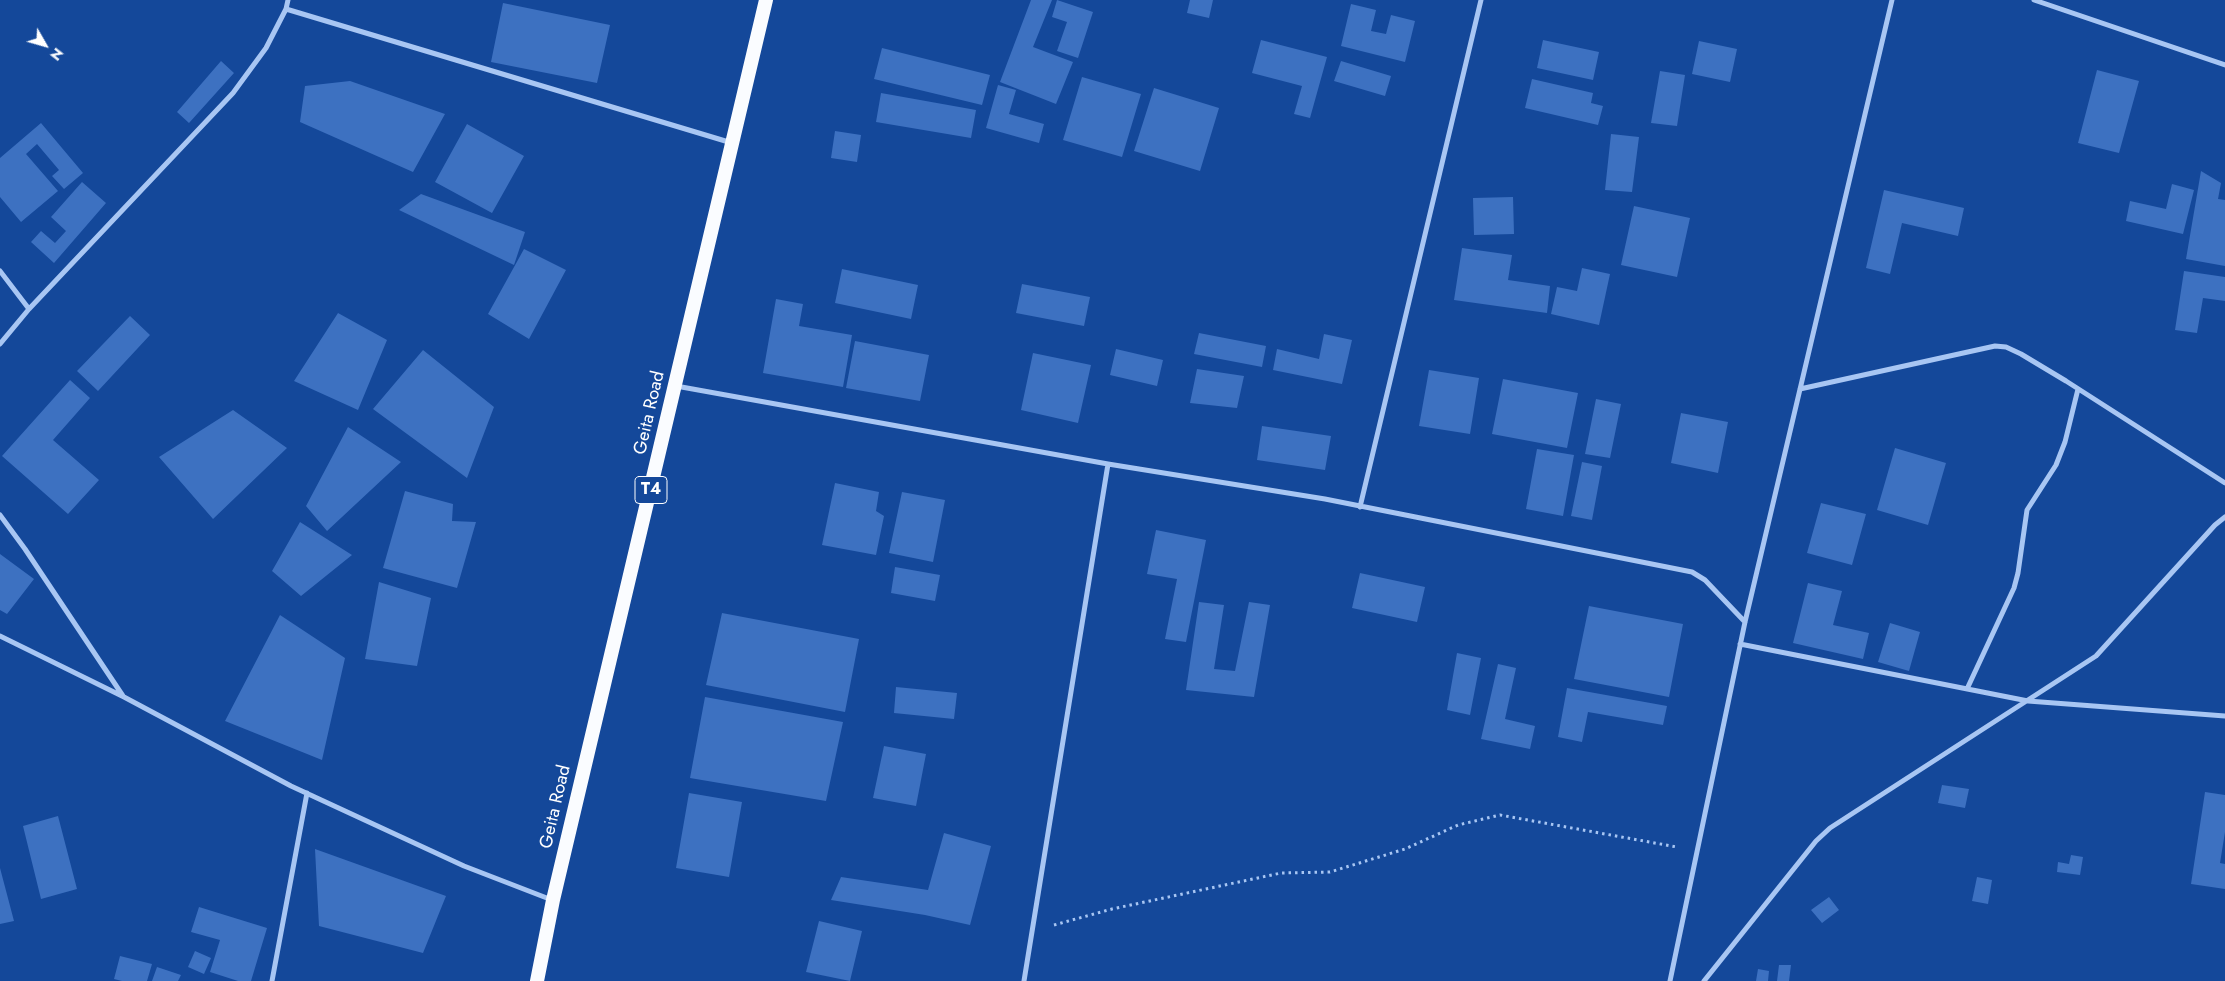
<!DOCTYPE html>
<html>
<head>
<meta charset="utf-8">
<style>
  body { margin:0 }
  #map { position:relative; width:2225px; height:981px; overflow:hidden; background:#14489a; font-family:Jost,sans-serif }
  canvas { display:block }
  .north { position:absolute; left:20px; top:20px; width:50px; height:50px; -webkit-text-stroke:4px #14489a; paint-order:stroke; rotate:128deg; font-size:14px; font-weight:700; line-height:20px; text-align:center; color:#fff }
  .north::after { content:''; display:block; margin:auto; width:18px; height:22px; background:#fff; clip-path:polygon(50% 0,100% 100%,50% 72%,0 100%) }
</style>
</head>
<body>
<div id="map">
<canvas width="2225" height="981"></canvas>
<div class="north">N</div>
</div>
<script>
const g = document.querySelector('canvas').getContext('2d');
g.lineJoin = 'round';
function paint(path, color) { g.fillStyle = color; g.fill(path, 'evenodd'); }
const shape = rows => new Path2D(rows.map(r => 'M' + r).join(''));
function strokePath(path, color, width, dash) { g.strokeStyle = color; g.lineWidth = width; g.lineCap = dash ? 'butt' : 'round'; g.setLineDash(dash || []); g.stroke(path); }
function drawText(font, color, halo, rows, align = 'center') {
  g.font = font + ' Jost,sans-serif'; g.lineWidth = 4.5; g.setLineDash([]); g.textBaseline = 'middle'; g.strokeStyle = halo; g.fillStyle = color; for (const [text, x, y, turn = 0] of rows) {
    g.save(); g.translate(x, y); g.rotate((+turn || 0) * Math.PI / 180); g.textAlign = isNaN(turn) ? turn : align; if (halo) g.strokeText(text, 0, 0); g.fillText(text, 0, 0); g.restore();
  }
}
paint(shape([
  [1031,0,1052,0,1033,47,1073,62,1056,104,1000,82],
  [1057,0,1093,12,1078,58,1057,51,1067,22,1052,17],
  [1190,0,1213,0,1209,18,1187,13],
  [503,3,610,25,597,83,491,62],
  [1351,4,1376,10,1371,31,1386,34,1391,15,1415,21,1405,62,1341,46],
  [1261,40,1327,57,1310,118,1294,114,1302,86,1252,73],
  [1543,40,1599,52,1593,80,1537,68],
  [1699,41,1737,49,1730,82,1692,74],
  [882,48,990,75,982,105,874,79],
  [221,61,234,73,189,123,177,112],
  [1341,61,1391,76,1385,96,1334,81],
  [2097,70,2139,81,2119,153,2078,143],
  [1660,71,1685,75,1677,126,1651,123],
  [1082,77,1141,94,1122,157,1063,140],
  [1532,79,1593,93,1591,103,1603,106,1598,125,1525,108],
  [350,81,445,114,413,172,300,122,305,86],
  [998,85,1016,90,1009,114,1044,124,1039,143,986,128],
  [1154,88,1219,108,1200,171,1134,151],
  [881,93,976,110,971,138,876,122],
  [41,123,83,173,64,189,52,176,59,170,37,144,26,154,58,191,21,222,0,197,0,158],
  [467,124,524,156,492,213,435,182],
  [835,131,861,135,857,162,831,158],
  [1611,134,1639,137,1632,192,1605,190],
  [2201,171,2221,183,2218,199,2225,200,2225,266,2186,259],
  [82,182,106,203,54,263,31,242,41,231,55,243,66,231,51,217],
  [2172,184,2194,190,2183,234,2126,221,2130,201,2166,209],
  [1884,190,1964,208,1958,236,1902,223,1890,274,1866,268],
  [421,194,525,232,514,265,399,210],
  [1513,197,1514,234,1474,235,1473,198],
  [1634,206,1690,218,1677,277,1621,265],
  [1462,248,1512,255,1508,280,1550,286,1547,313,1454,300],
  [524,249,566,270,529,339,488,314],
  [1582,268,1610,274,1599,325,1551,314,1557,287,1577,291],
  [842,269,918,285,911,319,835,303],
  [2184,271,2225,277,2225,301,2203,298,2197,333,2175,330],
  [1022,284,1090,297,1084,326,1016,313],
  [776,299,803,304,799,326,852,335,843,387,763,373],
  [338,313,387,340,358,410,294,381],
  [130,316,150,335,98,391,77,371],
  [1199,333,1266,346,1262,367,1194,354],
  [1324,334,1352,340,1342,384,1273,370,1277,349,1319,359],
  [855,341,929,355,920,401,846,388],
  [1116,349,1163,360,1157,386,1110,375],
  [423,350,494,407,467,478,373,409],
  [1033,353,1091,365,1078,423,1021,410],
  [1197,369,1244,376,1237,408,1190,403],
  [1429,370,1479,378,1470,434,1419,426],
  [1503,379,1578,393,1567,448,1492,434],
  [70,380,90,398,53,440,99,480,68,514,2,456],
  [1596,399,1621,404,1610,458,1585,454],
  [233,410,287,448,213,519,159,457],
  [1681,413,1728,422,1718,473,1671,463],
  [1262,426,1331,436,1325,470,1257,460],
  [348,427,401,462,327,531,306,506],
  [1895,448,1946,463,1928,525,1877,510],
  [1537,449,1574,455,1563,516,1526,509],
  [1582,462,1602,466,1592,520,1571,516],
  [835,483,879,492,876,511,884,516,876,555,822,545],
  [405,491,453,504,452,521,476,522,457,588,383,568],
  [902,492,945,500,933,562,889,553],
  [1821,503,1866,514,1852,565,1807,553],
  [300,522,352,555,301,596,272,571],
  [1156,530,1206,540,1186,642,1165,639,1177,579,1147,574],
  [0,554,34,579,7,614,0,610],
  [895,567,940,575,935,601,891,593],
  [1360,573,1425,587,1417,622,1352,608],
  [379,582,431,598,417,666,365,659],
  [1808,583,1842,591,1833,625,1869,633,1863,659,1793,643],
  [1199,602,1224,605,1214,669,1235,671,1249,602,1270,605,1254,697,1186,690],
  [1589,606,1683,624,1669,697,1574,679],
  [722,613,859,639,845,712,706,685],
  [280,615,345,658,322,760,225,721],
  [1890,623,1920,632,1909,671,1878,662],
  [1457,653,1481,658,1470,715,1447,710],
  [1498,664,1516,668,1505,719,1535,726,1530,749,1481,739],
  [896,687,957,693,954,719,894,713],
  [1567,688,1667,706,1663,725,1588,712,1582,742,1558,737],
  [705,697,843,722,826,801,690,778],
  [884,746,926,754,916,806,873,798],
  [1942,785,1969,789,1965,808,1938,803],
  [2205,792,2225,795,2225,832,2220,863,2225,864,2225,889,2191,884],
  [689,793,742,802,729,877,676,868],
  [58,816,77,889,41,899,23,826],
  [944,833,991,846,970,925,925,915,831,900,841,877,928,890],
  [315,849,446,896,423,953,319,926],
  [2071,855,2083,857,2080,875,2057,872,2058,862,2069,864],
  [0,868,14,921,0,924],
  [1977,877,1992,880,1988,904,1972,901],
  [1829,897,1839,910,1822,923,1811,910],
  [199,907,267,928,251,981,238,981,210,972,220,940,191,932],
  [819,921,862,931,850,981,806,972],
  [195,951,211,958,204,974,188,967],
  [120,956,152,964,147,981,122,981,114,979],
  [1779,965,1791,965,1789,981,1777,981],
  [157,967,181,975,178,981,152,981],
  [1758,969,1769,971,1768,981,1756,981]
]), '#3d71c1');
strokePath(shape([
  [1054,925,1112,909,1281,873,1330,872,1405,849,1458,825,1500,815,1677,847]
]), '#a8c6f3', 3, [2.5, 4]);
strokePath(shape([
  [2034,0,2225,65],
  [286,9,732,143],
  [0,271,29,309],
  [0,344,29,309,233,93,266,48,286,9,288,0],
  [676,386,1108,464,1325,499,1692,572,1705,580,1745,622],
  [1800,389,1995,346,2006,347,2021,354,2066,381,2225,483],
  [1360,507,1481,0],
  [0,515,25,549,123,696],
  [0,636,124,697,291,786,464,866,552,900],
  [1740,644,2028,701,2225,716],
  [1967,689,2014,588,2018,573,2027,510,2056,465,2065,442,2078,389],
  [272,981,307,793],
  [1024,981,1108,464],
  [1670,981,1745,622,1892,0],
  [1704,981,1816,841,1830,828,2096,656,2215,525,2225,517]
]), '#a8c6f3', 5);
strokePath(shape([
  [537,981,553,900,766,0]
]), '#fafcff', 14);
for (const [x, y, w] of [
  [651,490,32]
]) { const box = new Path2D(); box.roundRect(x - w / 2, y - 13.5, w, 27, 4); g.fillStyle = '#14489a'; g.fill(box); strokePath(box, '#fff', 1); }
drawText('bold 16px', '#fff', null, [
  ["T4",651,490]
]);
drawText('18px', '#fff', '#14489a', [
  ["Geita Road",650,413,-77],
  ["Geita Road",556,807,-77]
]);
</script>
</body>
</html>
